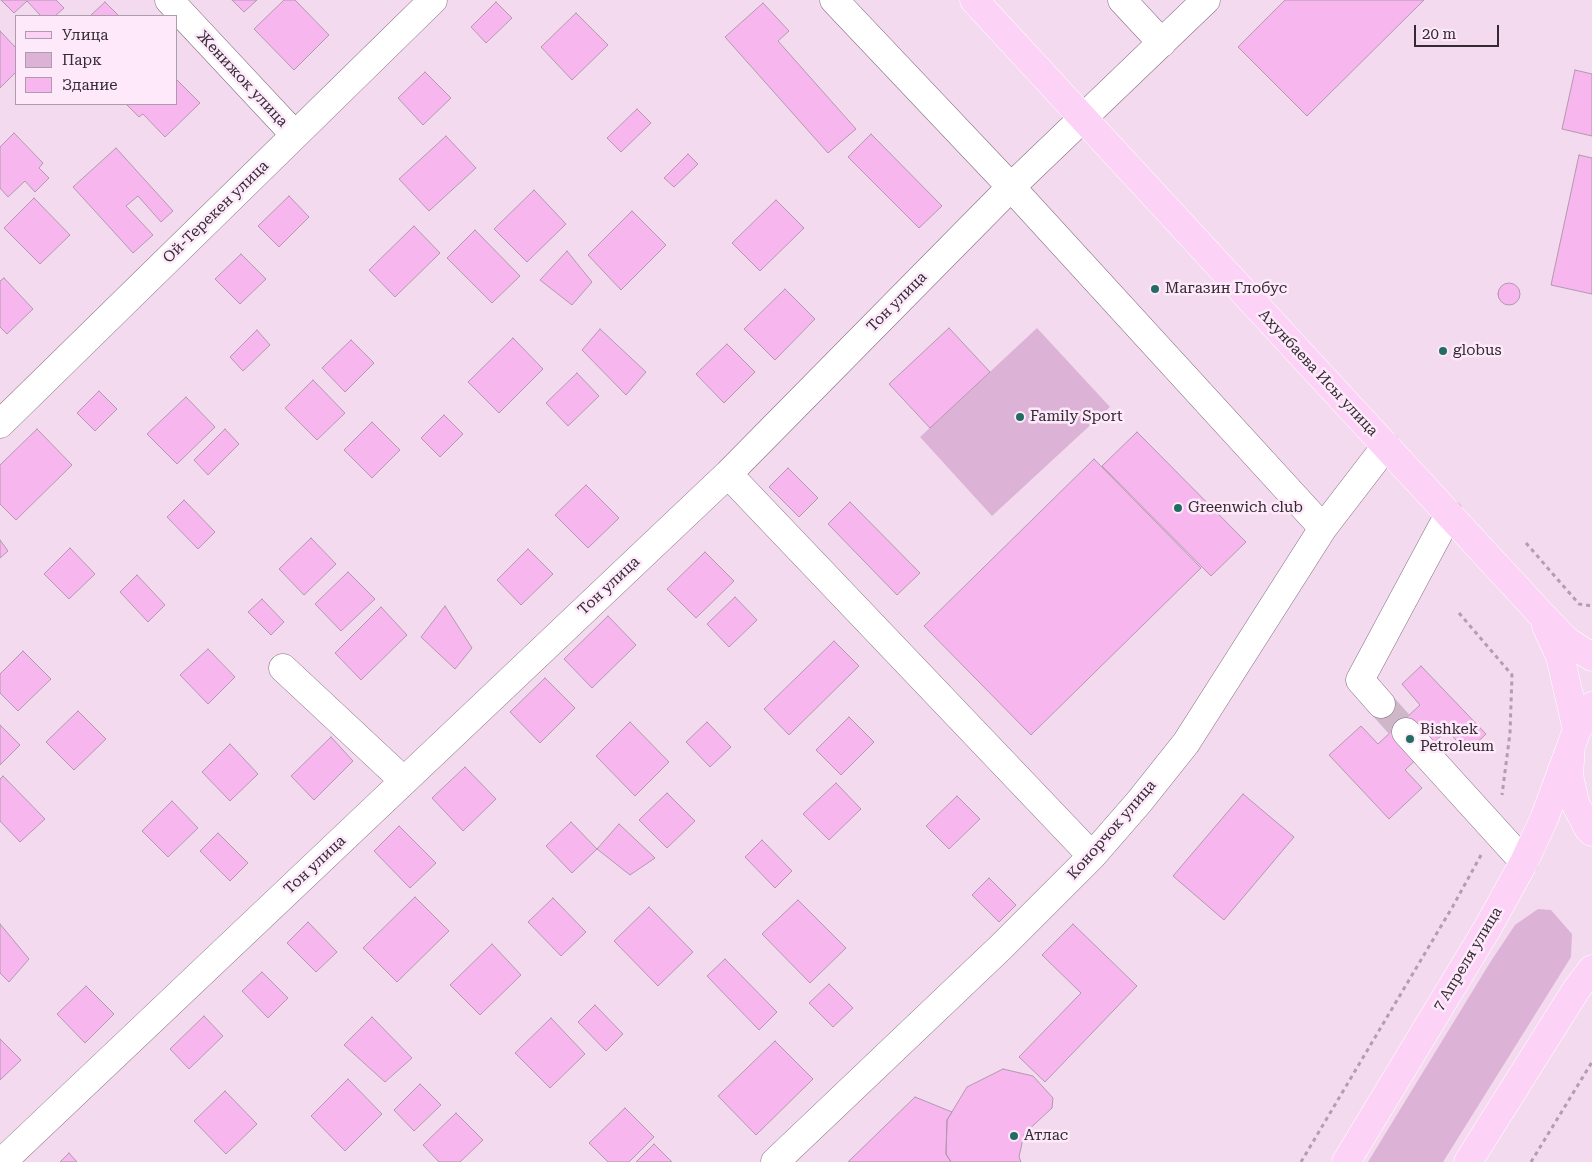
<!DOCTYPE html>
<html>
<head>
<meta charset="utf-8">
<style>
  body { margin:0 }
  #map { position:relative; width:1592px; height:1162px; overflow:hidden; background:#f3daef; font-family:"Roboto Serif",serif }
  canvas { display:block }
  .legend { position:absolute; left:15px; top:15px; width:162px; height:90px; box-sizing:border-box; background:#fde9fa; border:1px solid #ac9daa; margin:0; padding:6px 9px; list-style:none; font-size:15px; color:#332a32 }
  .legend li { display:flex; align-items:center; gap:10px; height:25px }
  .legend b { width:25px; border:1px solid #ac9daa }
  .scale { position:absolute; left:1414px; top:25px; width:85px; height:22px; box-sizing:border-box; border:2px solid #332a32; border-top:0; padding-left:6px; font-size:15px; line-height:18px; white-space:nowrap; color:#332a32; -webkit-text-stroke:4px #fde9fa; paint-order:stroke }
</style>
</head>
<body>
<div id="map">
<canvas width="1592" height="1162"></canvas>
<ul class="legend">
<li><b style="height:6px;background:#fcd3f7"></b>Улица</li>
<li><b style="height:14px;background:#dcb3d6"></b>Парк</li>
<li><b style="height:14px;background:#f8b6ef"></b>Здание</li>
</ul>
<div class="scale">20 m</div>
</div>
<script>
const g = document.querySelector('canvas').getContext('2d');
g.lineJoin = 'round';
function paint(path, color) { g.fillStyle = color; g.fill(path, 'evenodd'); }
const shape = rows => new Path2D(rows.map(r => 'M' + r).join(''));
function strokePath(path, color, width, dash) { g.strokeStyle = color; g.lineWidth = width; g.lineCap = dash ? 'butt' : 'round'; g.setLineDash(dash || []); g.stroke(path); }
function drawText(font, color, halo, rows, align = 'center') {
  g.font = font + ' "Roboto Serif",serif'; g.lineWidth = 5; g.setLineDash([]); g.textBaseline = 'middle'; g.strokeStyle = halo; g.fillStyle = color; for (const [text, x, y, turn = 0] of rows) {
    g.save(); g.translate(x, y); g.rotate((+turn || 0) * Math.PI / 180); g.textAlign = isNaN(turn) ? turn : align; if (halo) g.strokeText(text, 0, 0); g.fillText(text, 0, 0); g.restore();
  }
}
paint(shape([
  [1037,328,1110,407,992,516,920,437],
  [1538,909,1551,910,1572,934,1571,957,1443,1162,1368,1162,1491,961,1515,925]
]), '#dcb3d6');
const building = shape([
  [1,0,56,0,64,8,55,16,41,16,27,1,14,13,1,0],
  [232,0,257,0,244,12,232,0],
  [284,0,295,0,329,35,294,70,254,29,284,0],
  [1285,0,1424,0,1307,116,1238,47,1285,0],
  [105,2,119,16,90,16,105,2],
  [496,2,512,18,486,43,471,27,496,2],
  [763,3,789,31,778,41,856,129,828,153,725,37,763,3],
  [576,13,608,45,572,80,541,47,576,13],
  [0,31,16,48,16,72,0,88,0,31],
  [1575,70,1592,74,1592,136,1562,129,1575,70],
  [425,72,451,98,423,125,398,98,425,72],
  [176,79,200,103,165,137,143,114,139,117,126,104,176,104,176,79],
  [637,109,651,123,621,152,607,138,637,109],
  [14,133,43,163,39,168,49,178,35,192,25,181,8,197,0,188,0,147,14,133],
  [871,134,942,206,919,228,848,157,871,134],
  [446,136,476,168,429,211,399,179,446,136],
  [116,148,173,211,161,222,138,196,126,206,153,235,133,253,73,187,116,148],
  [688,154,698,164,674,187,664,178,688,154],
  [1579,155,1592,158,1592,294,1551,285,1579,155],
  [534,190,566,224,527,262,494,229,534,190],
  [289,196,309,217,279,247,258,226,289,196],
  [34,198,70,235,40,264,4,228,34,198],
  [776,200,804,228,760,271,732,243,776,200],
  [632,211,666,245,621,290,588,255,632,211],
  [414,226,440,253,395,297,369,270,414,226],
  [475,230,520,276,492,303,447,258,475,230],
  [567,251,592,282,572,305,540,280,567,251],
  [241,254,266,279,240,304,215,279,241,254],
  [4,278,33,309,7,334,0,327,0,281,4,278],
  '1498 294a11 11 0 1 1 22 0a11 11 0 1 1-22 0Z',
  [785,289,815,319,775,360,744,329,785,289],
  [949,328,990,372,930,428,889,384,949,328],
  [600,329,646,372,626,395,582,350,600,329],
  [257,330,270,345,243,371,230,357,257,330],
  [513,338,543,369,499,413,468,382,513,338],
  [351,340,374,363,345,392,322,368,351,340],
  [727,344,755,372,724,403,696,374,727,344],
  [577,373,599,396,568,426,546,403,577,373],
  [313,380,345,413,317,440,285,408,313,380],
  [99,391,117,409,95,431,77,413,99,391],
  [186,397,215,427,177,464,147,434,186,397],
  [444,415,463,434,440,457,421,438,444,415],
  [372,422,400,450,372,478,344,450,372,422],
  [37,429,72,465,16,520,0,504,0,465,37,429],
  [225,429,239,444,208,475,194,460,225,429],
  [1137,432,1246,542,1211,576,1102,466,1137,432],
  [1094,459,1201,568,1031,735,924,626,1094,459],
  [788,468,818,498,799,517,769,487,788,468],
  [586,485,619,518,588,548,555,515,586,485],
  [184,500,215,532,198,549,167,517,184,500],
  [850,502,920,573,897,595,828,524,850,502],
  [311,538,336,564,304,595,279,569,311,538],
  [0,540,8,551,0,558,0,540],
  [70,548,95,574,69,599,44,574,70,548],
  [528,549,553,574,521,605,497,580,528,549],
  [705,552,734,581,696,618,667,589,705,552],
  [348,572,375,599,341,631,315,604,348,572],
  [137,575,165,605,148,622,120,592,137,575],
  [735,597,757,620,729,647,707,624,735,597],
  [262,599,284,622,271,635,248,612,262,599],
  [445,606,472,648,455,669,421,637,445,606],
  [381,607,407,635,361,680,335,653,381,607],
  [608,616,636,645,592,688,564,659,608,616],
  [834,641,859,666,789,735,764,709,834,641],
  [208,649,235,677,208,704,180,675,208,649],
  [23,651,51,679,18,711,0,693,0,674,23,651],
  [1421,666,1486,734,1467,752,1447,730,1405,770,1422,788,1389,819,1329,755,1361,726,1378,744,1420,705,1402,684,1421,666],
  [545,678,575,708,540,743,510,712,545,678],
  [78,711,106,739,74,770,46,742,78,711],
  [849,717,874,742,841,775,816,750,849,717],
  [630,722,669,762,635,796,596,756,630,722],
  [707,722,731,747,710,767,686,742,707,722],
  [0,725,20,745,0,765,0,725],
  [331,737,353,761,314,800,291,776,331,737],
  [230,744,258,774,230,801,202,772,230,744],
  [465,767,496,799,463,831,432,798,465,767],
  [3,776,45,819,20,842,0,821,0,779,3,776],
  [836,783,861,809,829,840,803,814,836,783],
  [667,793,695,821,667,848,639,820,667,793],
  [1243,794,1294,837,1224,920,1173,876,1243,794],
  [957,796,980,819,949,849,926,826,957,796],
  [172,801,198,828,168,857,142,831,172,801],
  [571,822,597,849,572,873,546,846,571,822],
  [619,824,655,858,630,875,597,849,619,824],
  [399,826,436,863,410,888,374,851,399,826],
  [218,833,248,863,230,881,200,851,218,833],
  [762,840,792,871,775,888,745,857,762,840],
  [989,878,1016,905,999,922,972,895,989,878],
  [415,897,449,931,397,982,363,948,415,897],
  [553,898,586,932,561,956,528,922,553,898],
  [798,900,846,948,810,983,762,934,798,900],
  [649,907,693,952,658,986,614,941,649,907],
  [308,922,337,952,316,972,287,943,308,922],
  [0,924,29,959,9,982,0,973,0,924],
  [1073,924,1137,986,1045,1082,1019,1057,1081,993,1042,955,1073,924],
  [492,944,521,975,480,1015,450,985,492,944],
  [725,959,777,1012,759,1030,707,976,725,959],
  [262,972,288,998,268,1018,242,991,262,972],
  [829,984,853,1008,833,1027,809,1003,829,984],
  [86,986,114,1014,85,1043,57,1014,86,986],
  [595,1005,623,1034,606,1051,578,1022,595,1005],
  [204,1016,223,1036,189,1069,170,1049,204,1016],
  [372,1017,412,1058,385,1082,344,1045,372,1017],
  [551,1018,585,1054,550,1088,515,1053,551,1018],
  [0,1039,21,1060,0,1080,0,1039],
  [775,1041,813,1079,756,1135,718,1096,775,1041],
  [1003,1069,1033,1076,1053,1098,1052,1108,1024,1134,1019,1157,1021,1162,951,1162,946,1154,947,1120,967,1087,1003,1069],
  [348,1079,382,1114,345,1151,311,1116,348,1079],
  [420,1084,441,1105,414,1131,394,1110,420,1084],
  [225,1091,257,1124,226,1154,194,1121,225,1091],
  [915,1097,952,1112,947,1120,946,1154,951,1162,848,1162,915,1097],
  [625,1108,654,1137,629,1162,608,1162,589,1143,625,1108],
  [456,1113,483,1140,460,1162,439,1162,423,1145,456,1113],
  [654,1144,672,1162,636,1162,654,1144],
  [69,1153,77,1162,60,1162,69,1153]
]);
paint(building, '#f8b6ef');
strokePath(building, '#b099ad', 1);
strokePath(shape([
  [1381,704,1406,732]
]), '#cdb7c9', 28, [28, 14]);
const minor = shape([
  [169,0,295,135],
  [834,0,1011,187,1323,528],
  [1122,0,1162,43],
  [0,424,433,0],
  [728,474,1092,856],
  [283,668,404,781],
  [1381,704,1360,680,1449,514],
  [1406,732,1524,862],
  [2,1162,728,474,1011,187,1206,0],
  [775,1162,1001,947,1092,856,1139,802,1186,743,1323,528,1386,446]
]);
const major = shape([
  [974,0,1540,613,1567,641,1592,657],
  [1546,626,1560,656,1577,730],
  [1592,706,1577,730,1571,746,1569,775,1575,803,1588,828,1592,832],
  [1346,1162,1487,929,1524,862,1544,819,1571,746],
  [1468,1162,1576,990,1592,969]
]);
strokePath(minor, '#846e81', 29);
strokePath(major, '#fff', 29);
strokePath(shape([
  [1526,543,1579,604,1592,606],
  [1459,613,1512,675,1510,733,1502,795],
  [1301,1162,1453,906,1481,855],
  [1531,1162,1592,1062]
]), '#b19eae', 3, [4, 4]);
strokePath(minor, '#fff', 28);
strokePath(major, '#fcd3f7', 28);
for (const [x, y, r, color] of [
  [1155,289,5,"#236c64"],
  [1443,351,5,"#236c64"],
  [1020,417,5,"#236c64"],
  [1178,508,5,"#236c64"],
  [1410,739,5,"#236c64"],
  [1014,1136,5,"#236c64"]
]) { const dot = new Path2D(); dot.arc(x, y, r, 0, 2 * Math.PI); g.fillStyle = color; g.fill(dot); strokePath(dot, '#fde9fa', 2); }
drawText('15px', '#332a32', '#fde9fa', [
  ["Женижок улица",242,79,47],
  ["Ой-Терекен улица",216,212,-44],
  ["Тон улица",897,302,-45],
  ["Ахунбаева Исы улица",1318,373,47],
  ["Тон улица",609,586,-43],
  ["Конорчок улица",1112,830,-49],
  ["Тон улица",315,865,-43],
  ["7 Апреля улица",1468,959,-59]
]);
drawText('15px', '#332a32', '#fde9fa', [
  ["Магазин Глобус",1165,289],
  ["globus",1453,351],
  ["Family Sport",1030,417],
  ["Greenwich club",1188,508],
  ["Bishkek",1420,730],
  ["Petroleum",1420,747],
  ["Атлас",1024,1136]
], 'left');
</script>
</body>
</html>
